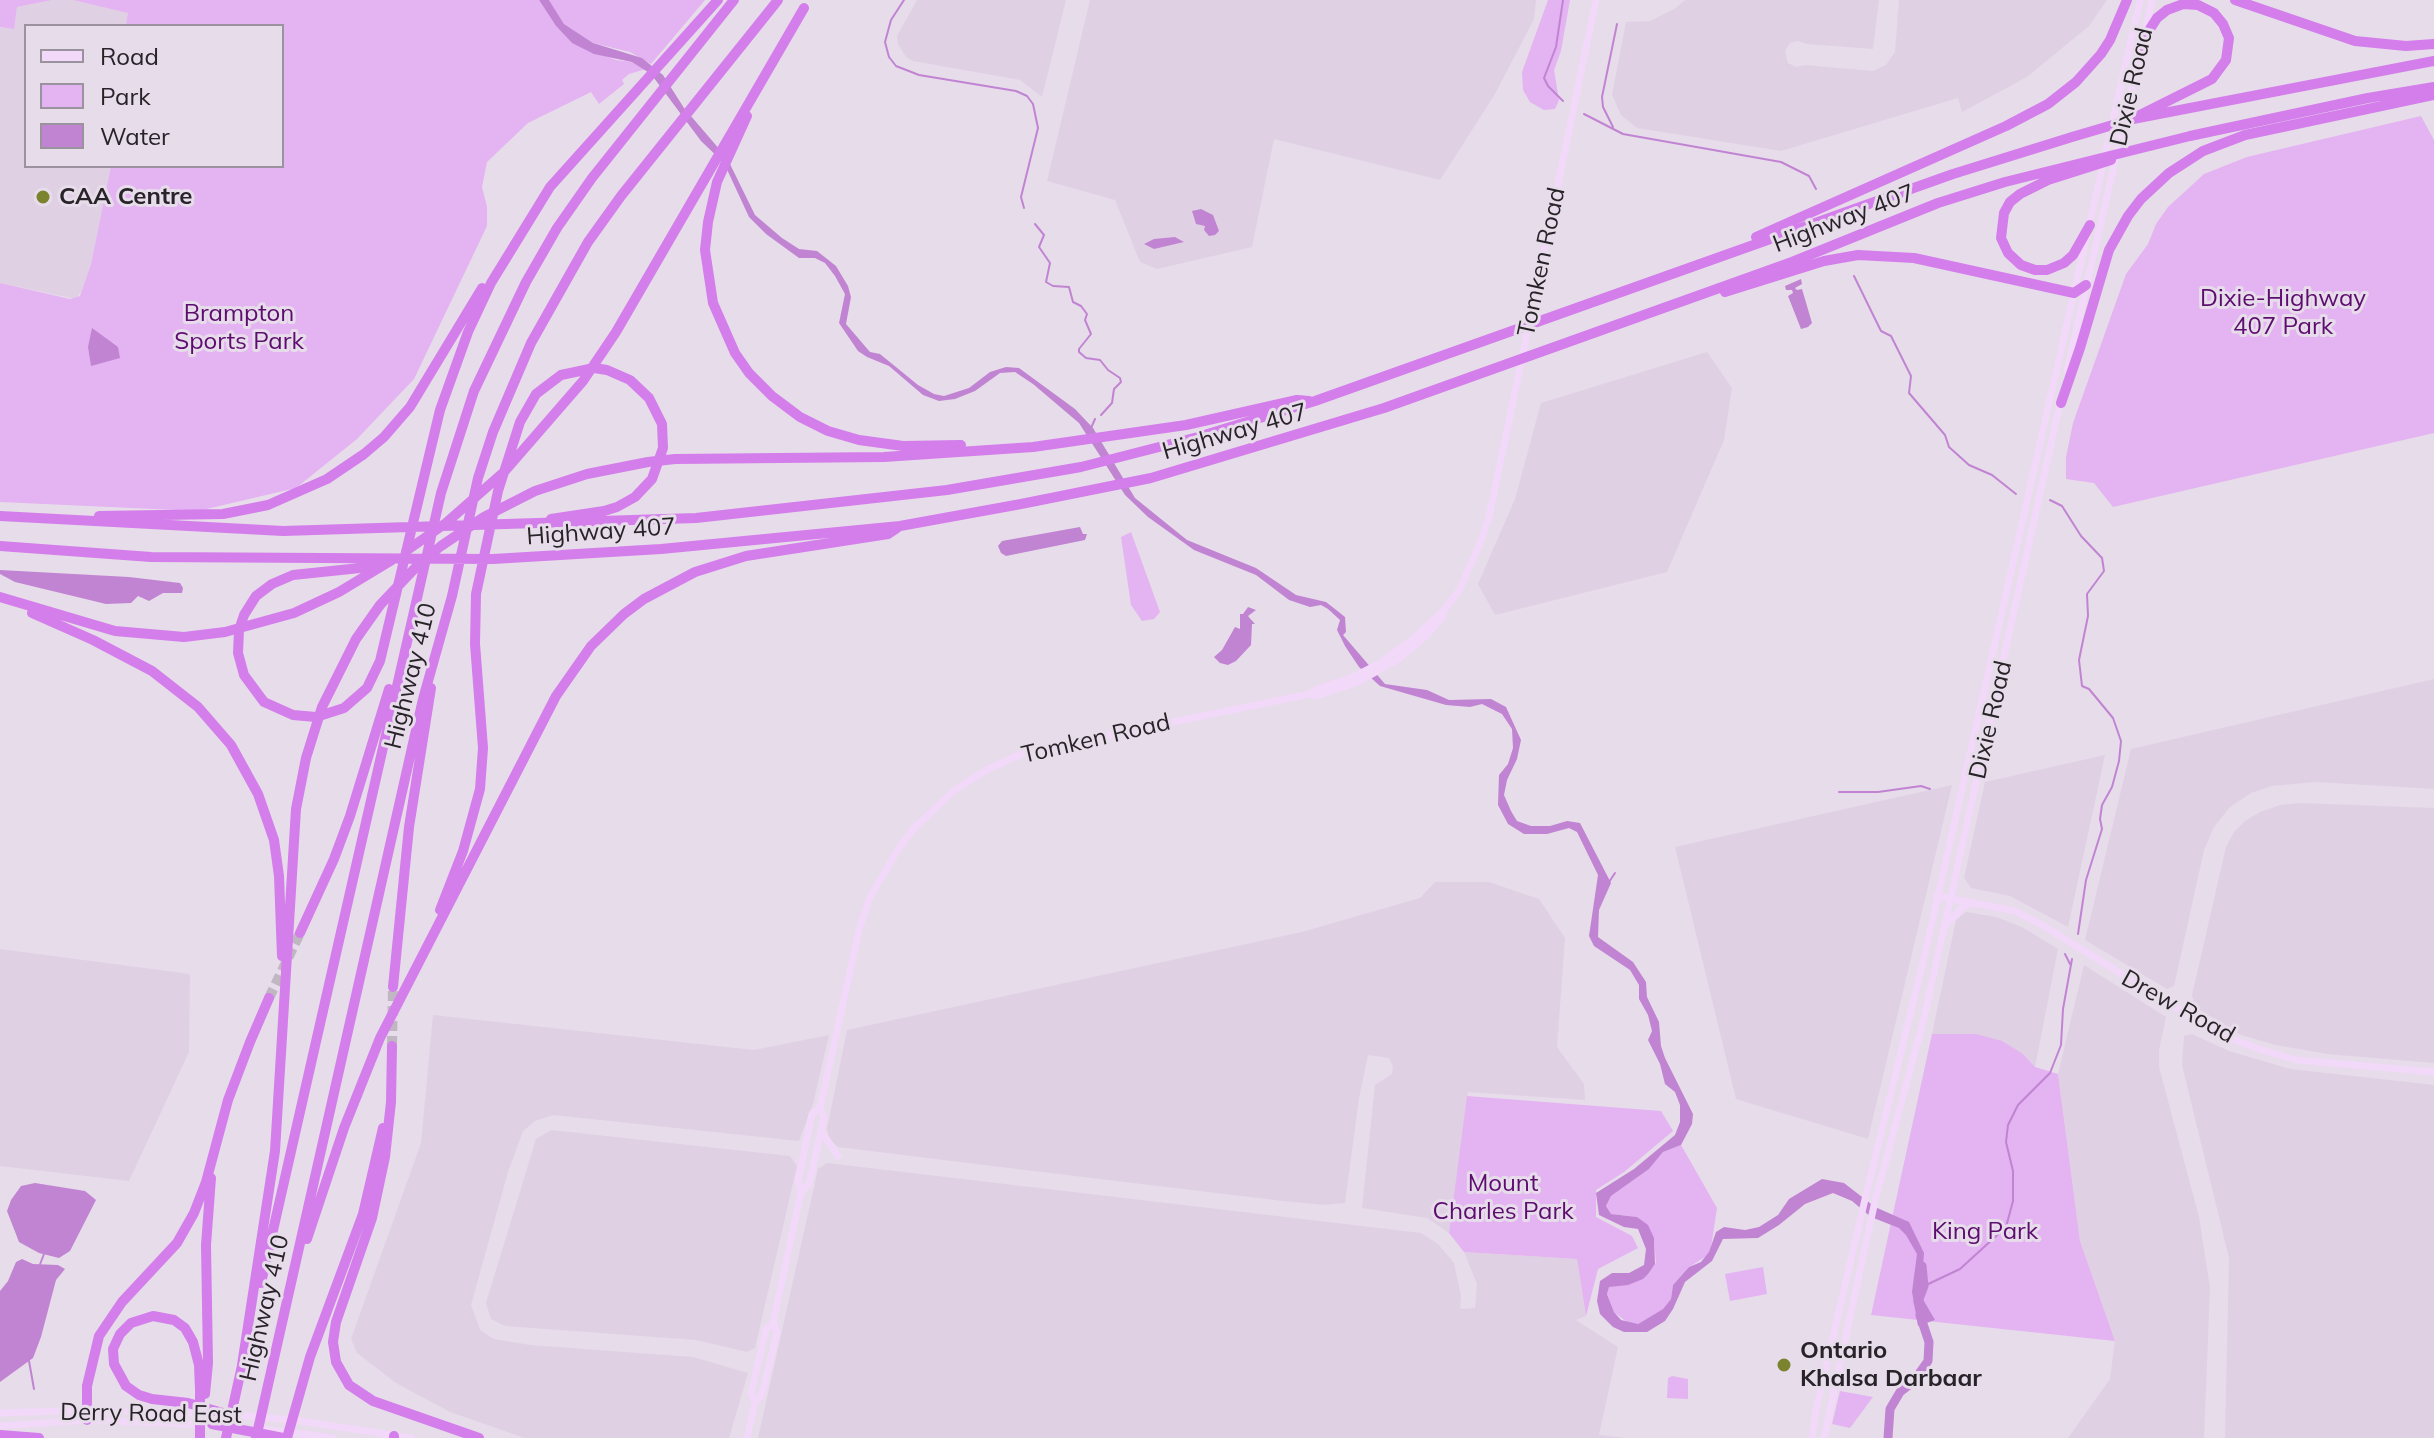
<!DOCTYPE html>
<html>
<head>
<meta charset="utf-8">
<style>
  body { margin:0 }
  #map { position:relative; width:2434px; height:1438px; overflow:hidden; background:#e7dcea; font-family:Mulish,sans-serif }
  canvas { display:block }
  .legend { position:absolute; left:24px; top:24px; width:260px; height:144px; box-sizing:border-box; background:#e7dcea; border:2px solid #9a929c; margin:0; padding:10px 14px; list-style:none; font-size:24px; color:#272328 }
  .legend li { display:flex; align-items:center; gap:16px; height:40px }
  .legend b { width:40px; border:2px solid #9a929c }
</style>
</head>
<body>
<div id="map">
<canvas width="2434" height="1438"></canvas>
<ul class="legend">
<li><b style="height:10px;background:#f2d8f9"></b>Road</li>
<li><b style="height:22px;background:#e4b3f2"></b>Park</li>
<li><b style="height:22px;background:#c184d2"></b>Water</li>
</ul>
</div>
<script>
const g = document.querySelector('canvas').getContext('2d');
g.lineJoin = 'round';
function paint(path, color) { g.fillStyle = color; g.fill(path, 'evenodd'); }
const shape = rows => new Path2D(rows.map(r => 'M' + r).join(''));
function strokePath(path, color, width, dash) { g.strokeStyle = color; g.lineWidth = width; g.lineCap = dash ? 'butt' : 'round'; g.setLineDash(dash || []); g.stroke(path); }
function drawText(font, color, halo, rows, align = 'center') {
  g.font = font + ' Mulish,sans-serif'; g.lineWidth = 6; g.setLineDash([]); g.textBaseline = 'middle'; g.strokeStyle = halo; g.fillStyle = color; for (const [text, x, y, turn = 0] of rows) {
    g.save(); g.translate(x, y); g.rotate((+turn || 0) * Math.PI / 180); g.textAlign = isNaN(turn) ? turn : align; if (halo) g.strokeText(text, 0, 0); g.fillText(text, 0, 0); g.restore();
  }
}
paint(shape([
  [52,0,73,0,129,13,126,26,26,26,26,166,111,166,91,264,82,290,76,299,0,283,0,27,13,29,17,7],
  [917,0,1066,0,1042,97,1020,80,913,61,906,57,898,44,897,36],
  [1090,0,1536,0,1534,19,1495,94,1440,180,1274,139,1252,247,1157,269,1140,262,1115,200,1047,181],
  [1685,0,1879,0,1873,49,1807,44,1798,41,1790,43,1785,51,1788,63,1796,67,1805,65,1873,71,1886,65,1895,52,1899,0,2107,0,2089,26,2027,77,1962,112,1958,98,1781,151,1637,128,1621,115,1612,95,1626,22,1650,21,1676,8],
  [1707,352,1732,388,1724,440,1667,572,1495,615,1478,584,1515,499,1541,403],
  [2434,679,2434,789,2316,782,2272,786,2251,793,2230,807,2214,827,2204,850,2174,986,2167,989,2085,940,2131,749],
  [2105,755,2068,927,2010,896,1971,888,1964,878,1985,782],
  [1952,785,1868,1139,1736,1099,1675,847],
  [2301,803,2434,808,2434,1063,2327,1054,2276,1045,2241,1035,2195,1007,2192,995,2226,847,2234,832,2245,821,2260,812,2280,805],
  [1435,882,1489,882,1539,899,1565,938,1557,1047,1584,1084,1585,1100,1468,1092,1449,1233,1427,1218,1362,1208,1375,1085,1392,1074,1393,1066,1389,1058,1368,1055,1359,1098,1345,1203,1324,1205,1283,1201,1025,1170,838,1147,829,1139,827,1129,847,1030,1302,932,1420,898],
  [1966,912,1996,917,2022,927,2058,949,2035,1067,2023,1054,1976,1034,1932,1034,1956,920],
  [0,949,190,974,189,1052,129,1181,0,1166],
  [2084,965,2166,1017,2159,1050,2159,1067,2199,1217,2210,1288,2204,1438,2068,1438,2110,1379,2115,1341,2080,1241,2058,1074],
  [433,1015,754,1050,829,1035,813,1104,799,1141,553,1115,535,1121,523,1131,508,1172,471,1305,480,1330,494,1339,530,1345,693,1357,748,1373,729,1438,525,1438,450,1412,396,1383,357,1353,351,1339,421,1143],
  [2192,1034,2229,1051,2290,1069,2434,1085,2434,1438,2225,1438,2229,1258,2182,1065,2184,1036],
  [551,1130,790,1156,797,1166,755,1348,747,1352,696,1340,505,1326,491,1319,486,1303,536,1139],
  [827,1163,1421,1233,1438,1244,1454,1263,1461,1296,1460,1309,1475,1308,1477,1284,1464,1252,1577,1259,1586,1316,1576,1320,1618,1347,1599,1435,1626,1438,758,1438,818,1169]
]), '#e0d0e4');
paint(shape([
  [0,0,539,0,556,26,572,43,616,60,632,62,646,69,629,74,622,80,624,84,599,104,591,92,528,123,487,162,482,187,487,207,487,226,414,379,357,439,296,488,198,511,0,502,0,283,70,299,80,296,91,264,111,166,282,166,282,26,126,26,128,13,73,0,52,0,17,7,14,29,0,27],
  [549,0,705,0,651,64,630,52,593,43,564,24],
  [1548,0,1570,0,1561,51,1554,70,1559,100,1555,109,1544,110,1530,102,1523,90,1522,72],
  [2421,116,2434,140,2434,433,2113,507,2094,483,2066,479,2066,457,2073,423,2126,274,2148,244,2156,224,2168,207,2204,174,2247,157],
  [1131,532,1160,612,1154,619,1142,621,1131,605,1121,537],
  [1932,1034,1976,1034,2002,1041,2023,1054,2035,1067,2058,1074,2080,1241,2115,1341,1871,1315],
  [1467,1096,1661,1111,1673,1131,1624,1172,1596,1190,1596,1217,1632,1236,1638,1248,1598,1269,1586,1316,1577,1259,1464,1252,1449,1233],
  [1681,1145,1717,1208,1710,1254,1689,1267,1673,1285,1671,1299,1663,1309,1638,1324,1628,1323,1614,1312,1607,1293,1609,1287,1643,1278,1656,1263,1654,1238,1637,1217,1611,1214,1606,1206,1611,1196,1649,1169,1663,1152],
  [1763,1267,1767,1294,1730,1301,1725,1274],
  [1672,1376,1688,1379,1688,1399,1667,1398,1668,1378],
  [1840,1391,1873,1397,1850,1428,1832,1424]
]), '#e4b3f2');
paint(shape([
  [539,0,549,0,564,24,593,43,642,58,663,75,684,108,727,158,755,215,782,238,799,249,817,251,836,266,848,286,851,297,846,324,870,352,880,354,918,385,934,394,944,396,969,388,990,372,1006,367,1019,368,1075,409,1093,428,1135,498,1187,540,1256,568,1296,595,1326,602,1335,609,1345,617,1346,632,1343,635,1385,684,1427,690,1449,700,1491,699,1506,707,1521,740,1517,759,1507,780,1504,795,1511,811,1517,821,1531,826,1550,826,1567,821,1580,823,1611,883,1599,910,1598,937,1633,962,1646,982,1647,997,1659,1022,1661,1046,1665,1058,1693,1114,1692,1124,1681,1145,1663,1152,1649,1169,1611,1196,1606,1206,1611,1214,1637,1217,1648,1225,1654,1238,1655,1264,1648,1274,1643,1279,1628,1285,1609,1287,1607,1294,1614,1312,1621,1320,1638,1324,1663,1309,1671,1299,1673,1285,1689,1267,1701,1262,1709,1252,1716,1232,1724,1227,1745,1230,1759,1227,1778,1215,1789,1199,1822,1179,1844,1183,1875,1207,1909,1222,1924,1253,1921,1296,1935,1320,1918,1326,1912,1292,1917,1254,1906,1235,1899,1228,1871,1217,1852,1201,1833,1193,1805,1204,1779,1225,1758,1238,1723,1239,1712,1261,1685,1282,1673,1309,1665,1321,1647,1332,1624,1332,1613,1327,1600,1314,1597,1301,1600,1281,1612,1273,1629,1273,1644,1265,1646,1249,1638,1229,1624,1227,1599,1215,1596,1193,1634,1169,1675,1135,1680,1122,1680,1105,1675,1092,1665,1084,1660,1064,1648,1040,1652,1031,1648,1015,1639,999,1639,985,1630,970,1594,946,1589,936,1598,875,1577,832,1569,828,1547,834,1524,834,1508,824,1498,805,1499,775,1508,764,1513,748,1512,729,1502,714,1482,704,1470,707,1446,705,1380,686,1359,667,1345,646,1337,630,1340,620,1328,609,1321,605,1310,607,1289,600,1256,575,1194,550,1148,517,1125,495,1079,423,1033,384,1015,372,1000,373,975,391,955,399,939,401,923,395,889,366,867,357,858,351,839,323,845,294,835,276,825,263,815,258,799,258,766,234,749,217,724,163,701,141,651,74,632,62,594,54,572,43,556,26],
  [1201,209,1213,215,1219,231,1215,235,1209,236,1204,230,1205,226,1196,224,1192,211],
  [1175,237,1184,242,1154,249,1144,244,1154,239],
  [1801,279,1802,284,1795,288,1797,290,1802,289,1812,323,1808,327,1801,329,1788,296,1793,293,1792,290,1786,290,1785,286],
  [92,328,118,347,120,358,91,366,88,347],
  [1080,527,1083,534,1087,534,1085,540,1006,556,1001,553,998,546,1002,541],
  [0,570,129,577,180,583,183,588,182,593,163,593,149,601,138,596,131,603,106,604,15,582,0,574],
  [1248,607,1256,610,1248,616,1255,624,1252,624,1251,645,1236,661,1228,665,1220,663,1214,657,1222,650,1235,627,1240,629,1240,614,1243,614],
  [35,1183,85,1191,96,1200,70,1251,59,1258,39,1253,19,1242,7,1211,11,1200,21,1186],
  [22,1259,33,1264,58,1265,65,1269,56,1280,41,1337,33,1358,0,1382,0,1291,8,1281,16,1262]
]), '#c184d2');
strokePath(shape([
  [904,0,891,20,885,42,889,57,896,66,919,75,1016,91,1027,96,1033,104,1038,128,1021,197,1024,208],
  [1563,0,1556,47,1544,78,1548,86,1563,101],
  [1584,114,1623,134,1781,162,1809,176,1816,189],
  [1613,127,1603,107,1602,97,1617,24],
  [1035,224,1044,235,1039,247,1050,263,1046,282,1053,286,1069,287,1073,302,1081,306,1087,314,1085,320,1091,334,1079,349,1079,352,1086,358,1100,360,1108,370,1120,378,1121,382,1114,389,1112,403,1101,415],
  [1854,276,1881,331,1891,336,1911,376,1909,393,1945,435,1949,447,1969,465,1992,475,2016,494],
  [1091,428,1095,419],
  [2050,500,2062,506,2081,536,2102,558,2104,571,2087,594,2088,616,2079,660,2082,686,2089,689,2113,718,2121,741,2119,761,2112,787,2102,805,2100,819,2102,829,2086,880,2078,934],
  [1839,792,1878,792,1921,786,1930,789],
  [1609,882,1615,873],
  [2065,954,2070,964],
  [39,1267,44,1254],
  [1924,1286,1960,1269,2006,1227,2013,1201,2013,1171,2006,1142,2008,1125,2018,1105,2050,1073,2061,1045,2063,1009,2072,959],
  [29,1361,34,1389]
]), '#c184d2', 2);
strokePath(shape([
  [1918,1302,1924,1286,1922,1266],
  [1888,1438,1890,1409,1900,1392,1913,1382,1928,1361,1929,1342,1920,1315]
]), '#c184d2', 9);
strokePath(shape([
  [269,998,300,933],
  [392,1046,393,987]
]), '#c1b7c3', 10, [10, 5]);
strokePath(shape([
  [2145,32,2152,0],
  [2067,371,2140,52],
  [1310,694,1315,690,1353,677,1380,663,1413,639,1444,610],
  [1937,896,2015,911,2044,926,2217,1033,2259,1049,2297,1060,2434,1072],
  [1946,925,1962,908,1973,902],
  [821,1131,838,1156],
  [801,1192,798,1181,812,1114,820,1108],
  [755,1402,751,1393,766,1329,773,1323],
  [0,1413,87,1410,203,1413],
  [227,1414,301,1421,411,1438],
  [0,1426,87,1420,216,1425],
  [256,1428,333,1438],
  [747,1438,755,1402,762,1395,777,1332,773,1323,801,1192,809,1184,824,1118,820,1108,859,930,870,897,899,848,914,828,955,790,988,769,1026,752,1310,694,1316,696,1358,682,1397,660,1424,638,1442,618,1445,609,1460,589,1481,541,1489,517,1596,0],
  [1812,1438,1816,1410,1866,1195,1923,962,2140,0],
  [1824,1438,1875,1201,1924,1018,2061,399]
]), '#f2d8f9', 7);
strokePath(shape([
  [2235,0,2355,41,2406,46,2434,44],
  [747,116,717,182,708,222,705,250,713,303,735,353,749,373,772,396,800,417,828,431,859,440,903,446,961,445],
  [2138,116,2212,79,2226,60,2229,38,2223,24,2214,13,2198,5,2183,4,2167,10,2157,18,2148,32,2139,55],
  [2090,225,2073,255,2064,263,2047,270,2035,270,2021,265,2008,253,2001,238,2004,213,2010,202,2020,194,2048,180,2111,160],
  [1756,237,2006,126,2048,104,2076,82,2101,54,2110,40,2127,0],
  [1725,292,1824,261,1858,255,1914,258,2074,293,2086,285],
  [2061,403,2080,348,2109,250,2128,216,2141,199,2169,173,2203,151,2245,135,2434,95],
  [0,516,283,531,696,518,947,490,1081,467,1198,437,1315,401,1953,174,2072,137,2133,119,2434,61],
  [99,516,223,514,268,505,327,479,364,454,384,437,410,407,482,288],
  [0,546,151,557,493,559,661,549,900,526,1021,504,1151,478,1384,408,1792,262,1938,203,2005,182,2190,136,2368,98,2434,87],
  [406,551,446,523,504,472,583,381,616,332,804,8],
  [375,561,360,568,293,575,272,584,256,596,244,615,239,630,238,653,244,675,264,702,293,715,316,717,344,708,367,688,380,661,440,410,468,332,491,283,550,187,718,0],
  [0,597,115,631,184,637,225,632,294,613,339,592,392,560],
  [32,613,93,640,152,671,198,707,231,745,258,794,274,840,279,876,282,956],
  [440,910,463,851,480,789,483,748,475,644,476,594,498,491,520,422,536,394,561,375,594,368,607,370,630,380,649,398,662,424,663,448,652,479,635,497,617,507,604,511,551,519],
  [300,933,334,859,350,816,389,689],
  [393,987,409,827,431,688],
  [392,1046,391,1102,385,1157,372,1218,336,1322,333,1342,336,1362,349,1385,373,1401,479,1438],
  [307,1239,344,1128,380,1038,556,696,591,646,624,614,644,599,695,572,746,556,888,534,897,528],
  [261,1283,441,493,474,391,526,282,557,228,592,178,734,0],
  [242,1365,275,1151,296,809,306,758,322,707,356,639,380,605,418,565,441,546,484,517,535,491,587,474,648,462,675,459,884,457,1033,447,1186,425,1297,400,1309,401],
  [205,1394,208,1363,206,1245,211,1178],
  [87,1420,87,1386,99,1336,122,1302,177,1243,194,1213,206,1182,228,1100,250,1042,269,998],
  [212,1424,283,1438],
  [0,1435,39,1438],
  [200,1438,200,1389,199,1365,193,1342,185,1328,174,1320,153,1316,131,1323,120,1334,113,1349,114,1364,126,1386,139,1395,152,1399,188,1403,223,1413],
  [226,1438,243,1361],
  [256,1438,423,699,452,596,478,478,493,432,531,343,588,242,621,196,778,0],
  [287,1438,310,1357,363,1214,383,1128],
  [394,1438,394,1436]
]), '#d37eea', 10);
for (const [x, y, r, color] of [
  [43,197,8,"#7b832f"],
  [1784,1365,8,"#7b832f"]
]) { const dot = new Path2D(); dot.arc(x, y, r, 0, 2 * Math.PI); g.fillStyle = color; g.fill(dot); strokePath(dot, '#e7dcea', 3); }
drawText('24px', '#272328', '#e7dcea', [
  ["Dixie Road",2132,87,-77],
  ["Highway 407",1844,219,-21],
  ["Tomken Road",1542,262,-78],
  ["Highway 407",1235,432,-16],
  ["Highway 407",601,532,-4],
  ["Highway 410",411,676,-76],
  ["Dixie Road",1991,720,-77],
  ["Tomken Road",1096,739,-13],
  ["Drew Road",2178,1007,29],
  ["Highway 410",265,1308,-77],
  ["Derry Road East",151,1414,1]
]);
drawText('bold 24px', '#272328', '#e7dcea', [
  ["CAA Centre",59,197],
  ["Ontario",1800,1351],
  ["Khalsa Darbaar",1800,1379]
], 'left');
drawText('24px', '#5d0c6f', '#e7dcea', [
  ["Dixie-Highway",2283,299],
  ["407 Park",2283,327],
  ["Brampton",239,314],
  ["Sports Park",239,342],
  ["Mount",1503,1184],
  ["Charles Park",1503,1212],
  ["King Park",1985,1232]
]);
</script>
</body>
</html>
